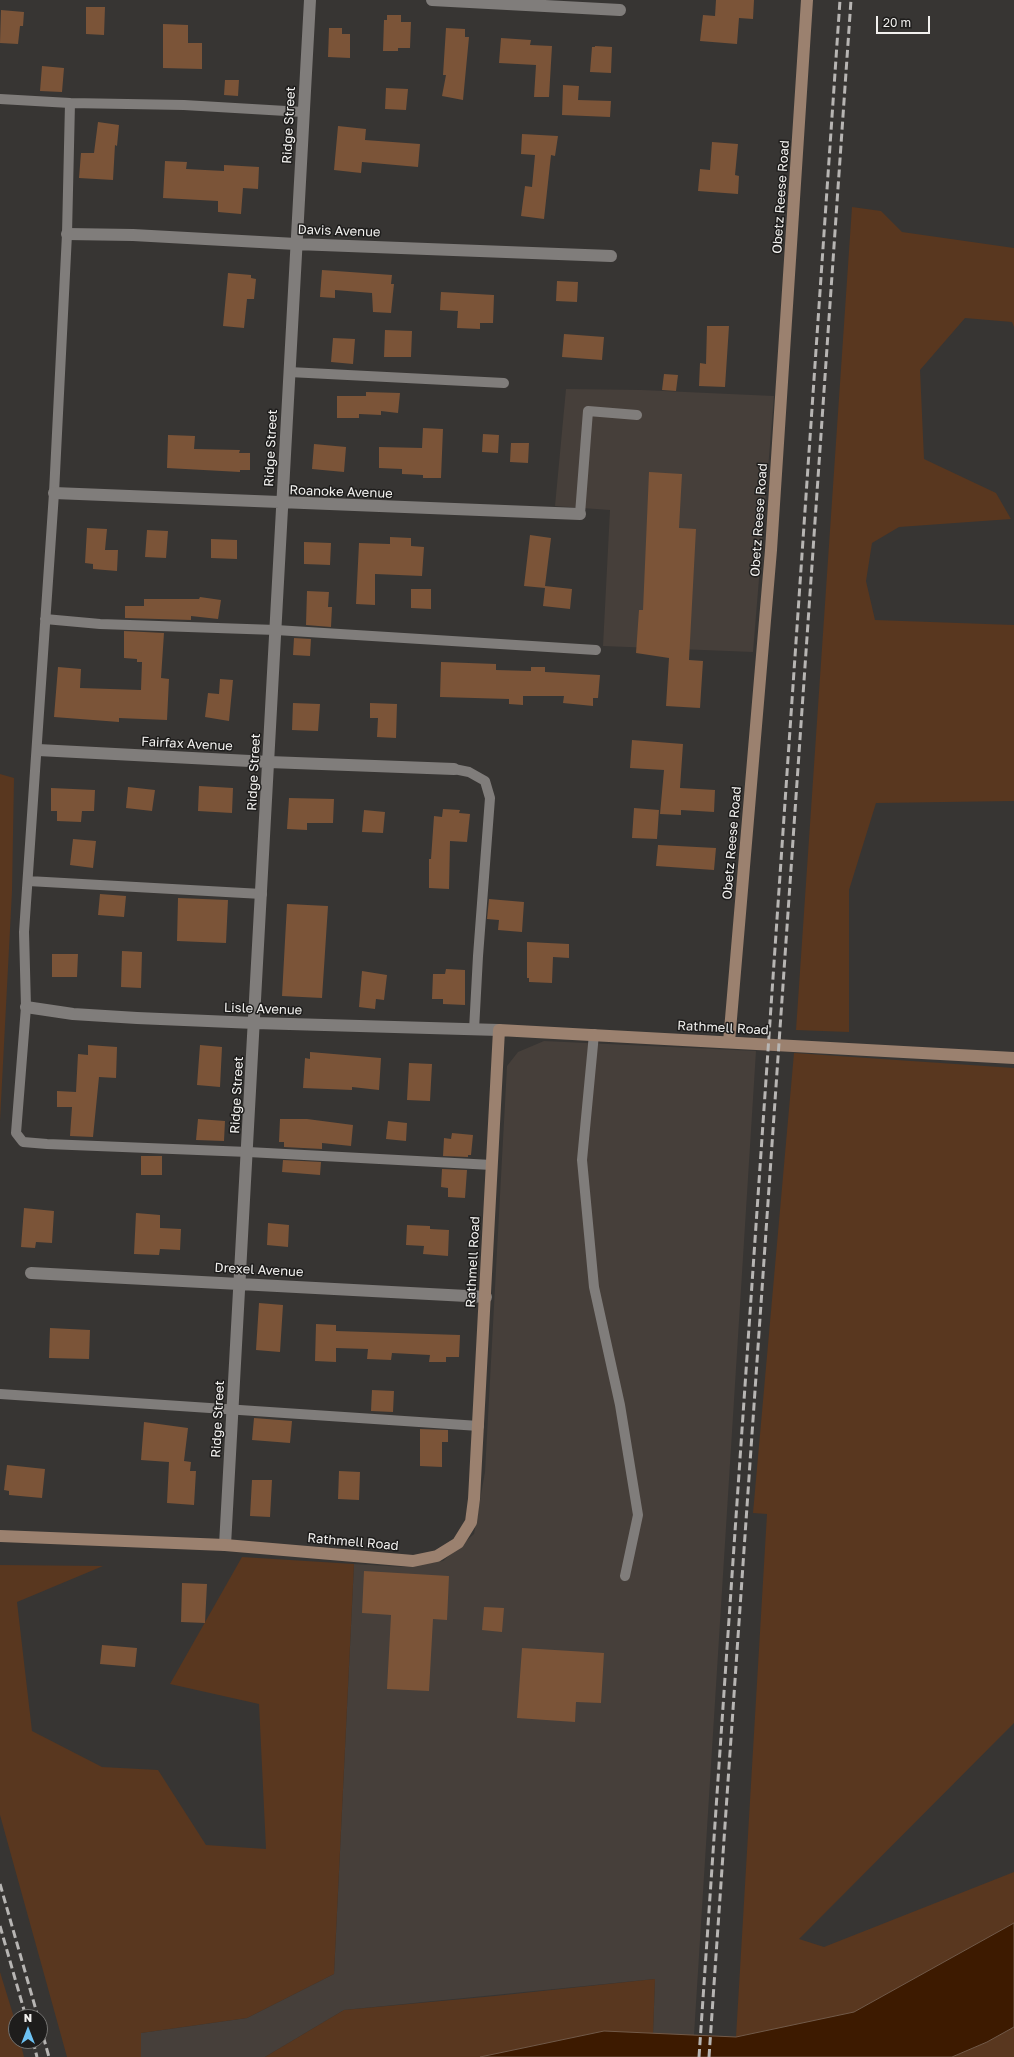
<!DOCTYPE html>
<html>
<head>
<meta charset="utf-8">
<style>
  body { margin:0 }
  #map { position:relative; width:1014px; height:2057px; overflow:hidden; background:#373533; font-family:"Golos Text",sans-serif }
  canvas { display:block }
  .north { position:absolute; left:8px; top:2009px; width:40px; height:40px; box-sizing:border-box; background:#1e1d1c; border:1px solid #737270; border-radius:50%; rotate:0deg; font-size:11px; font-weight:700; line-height:16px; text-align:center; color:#f2f1ef }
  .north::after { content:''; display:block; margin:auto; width:14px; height:18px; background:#6dc2f3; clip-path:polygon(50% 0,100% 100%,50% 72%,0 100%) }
  .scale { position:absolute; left:876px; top:16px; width:54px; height:18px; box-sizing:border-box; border:2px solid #f2f1ef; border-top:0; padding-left:5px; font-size:12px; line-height:14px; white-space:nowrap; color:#f2f1ef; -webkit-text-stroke:3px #1e1d1c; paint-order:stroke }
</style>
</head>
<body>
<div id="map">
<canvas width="1014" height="2057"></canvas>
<div class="north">N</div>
<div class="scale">20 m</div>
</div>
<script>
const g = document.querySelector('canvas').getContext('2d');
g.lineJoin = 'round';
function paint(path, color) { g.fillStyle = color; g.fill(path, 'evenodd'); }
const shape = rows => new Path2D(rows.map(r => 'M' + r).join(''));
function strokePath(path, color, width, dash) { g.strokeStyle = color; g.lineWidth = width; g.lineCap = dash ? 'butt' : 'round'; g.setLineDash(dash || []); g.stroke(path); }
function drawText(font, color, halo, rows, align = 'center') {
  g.font = font + ' "Golos Text",sans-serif'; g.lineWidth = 3; g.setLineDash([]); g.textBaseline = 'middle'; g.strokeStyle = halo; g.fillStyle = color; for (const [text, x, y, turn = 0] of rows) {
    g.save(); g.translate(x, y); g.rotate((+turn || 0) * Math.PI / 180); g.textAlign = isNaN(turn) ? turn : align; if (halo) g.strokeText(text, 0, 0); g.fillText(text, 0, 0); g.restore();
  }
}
paint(shape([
  [566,389,642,390,774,396,753,652,603,646,610,510,555,506],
  [544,1041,756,1051,694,2035,653,2034,655,1979,344,2010,265,2057,141,2057,141,2033,247,2018,334,1974,354,1564,404,1567,443,1561,474,1534,485,1472,507,1066,518,1052]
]), '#463f3a');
paint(shape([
  [852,207,881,211,902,232,1014,248,1014,327,1012,322,965,318,920,370,924,459,996,493,1011,519,899,527,872,543,866,581,875,620,1014,625,1014,801,876,803,849,890,849,1032,796,1030],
  [0,774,14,778,12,891,0,1121],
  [794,1053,1014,1068,1014,1723,799,1939,824,1947,1014,1872,1014,1923,854,2012,736,2037,767,1514,753,1513],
  [242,1557,354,1564,334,1974,247,2018,141,2033,141,2057,67,2057,0,1815,0,1565,103,1566,17,1602,32,1731,102,1767,158,1770,206,1845,266,1849,259,1704,170,1684],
  [0,1972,16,2024,16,2041,20,2041,24,2057,0,2057],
  [655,1979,653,2034,604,2031,480,2057,265,2057,344,2010,495,1996],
  [1014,2027,1014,2057,952,2057,987,2042]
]), '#59371f');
const water = shape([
  [1014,1923,1014,2027,987,2042,952,2057,480,2057,604,2031,736,2037,854,2012,1014,1923]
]);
paint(water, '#3d1a00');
strokePath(water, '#735a48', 1);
paint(shape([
  [716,0,754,0,753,19,739,18,737,44,700,41,703,15,715,16],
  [86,7,105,7,104,35,86,34],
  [1,10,24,12,23,26,20,26,18,44,0,43],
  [387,15,401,15,401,22,411,22,410,48,398,48,398,51,383,51,384,20,387,20],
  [163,24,188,25,188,43,202,43,202,69,163,68],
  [329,28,342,28,342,34,350,34,350,58,328,57],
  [446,28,465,29,465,37,469,37,463,100,442,96,446,75,443,75],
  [501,38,531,40,530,45,552,46,549,97,534,97,536,65,499,63],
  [595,46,612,47,611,73,590,72,592,47,595,47],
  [42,66,64,68,62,92,40,91],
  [225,80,239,80,238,96,224,95],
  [563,85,579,86,578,100,611,101,610,117,562,115],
  [386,88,408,89,406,110,385,109],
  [98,122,119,125,117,146,115,145,113,180,79,178,81,153,94,153],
  [338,126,366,129,365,140,420,144,418,167,362,162,361,173,334,170],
  [522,134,558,136,555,156,551,155,544,219,521,216,525,186,532,187,535,155,521,154],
  [712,142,738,144,735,175,739,176,738,194,698,191,700,169,710,170],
  [165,161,187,162,186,169,224,171,224,165,259,167,258,189,243,188,241,214,218,212,218,201,163,198],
  [322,270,392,275,391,284,394,284,391,313,373,312,372,293,335,290,335,298,320,297],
  [228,273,251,275,251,278,256,279,254,299,247,299,244,328,223,326],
  [557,281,578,282,577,302,556,301],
  [441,292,494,295,493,323,480,323,480,329,457,328,458,311,440,310],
  [707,326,729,326,725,387,699,386,700,363,706,364],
  [385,330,412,331,411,357,384,357],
  [564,334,604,337,602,360,562,357],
  [333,338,355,339,353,364,331,362],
  [664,374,678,375,676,391,662,390],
  [366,392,400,393,398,413,381,411,381,415,359,414,359,418,337,418,337,396,366,396],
  [423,428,443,429,441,478,423,478,423,475,402,474,402,469,379,468,379,447,422,448],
  [483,434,499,435,498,453,482,452],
  [168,435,195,436,194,449,240,450,239,453,250,453,250,470,240,470,240,472,167,468],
  [511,443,529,443,528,463,510,462],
  [314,444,346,447,344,472,312,469],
  [649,472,682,474,679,528,696,529,689,660,703,661,700,708,666,706,669,658,636,653,639,610,643,610],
  [87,528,107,529,105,550,118,550,117,571,93,569,93,564,85,563],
  [147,530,168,531,166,558,145,557],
  [530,535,551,538,545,586,572,589,570,609,543,606,545,588,524,586],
  [390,537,411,538,411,546,424,547,422,576,375,574,375,605,356,604,359,543,390,544],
  [211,539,237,540,237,559,211,558],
  [304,542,331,543,330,565,304,564],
  [411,589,431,589,431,609,411,608],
  [307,591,329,592,328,607,332,607,331,627,306,625],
  [200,597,221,600,218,619,191,616,191,620,125,618,125,606,144,606,144,599,199,599],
  [124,631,164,633,161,678,169,679,167,720,119,718,119,722,54,717,58,667,81,669,80,688,141,690,142,662,137,662,137,659,124,658],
  [294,638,311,639,310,656,293,655],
  [441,662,496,664,496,670,531,671,531,667,545,667,545,672,600,675,598,698,593,698,593,706,563,703,564,696,523,696,523,705,509,704,509,699,440,697],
  [220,679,233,680,229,721,205,717,208,693,219,694],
  [293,703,320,704,318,731,292,730],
  [370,703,397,704,396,738,377,737,378,718,370,718],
  [632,740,683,744,680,788,715,790,714,812,681,810,681,815,660,814,664,770,630,768],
  [199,786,233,788,232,813,198,811],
  [128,787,155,790,152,811,126,808],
  [51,788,95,790,94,811,82,811,81,822,57,821,57,811,51,811],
  [289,798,334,799,333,823,307,823,307,830,287,829],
  [634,808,659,810,657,839,632,838],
  [443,809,460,810,459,813,470,814,467,842,450,841,449,889,429,888,429,859,431,859,434,816,442,817],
  [364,810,385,812,383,833,362,832],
  [73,839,96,841,93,868,70,865],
  [658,845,716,848,714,870,656,866],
  [100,894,126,896,124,917,98,915],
  [178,898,228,900,226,943,177,941],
  [489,899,524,902,522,932,498,930,499,920,487,919],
  [287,904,328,906,322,998,282,996],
  [527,942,569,944,569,958,553,957,552,983,529,982,529,978,527,978],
  [122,951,142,952,141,988,121,987],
  [52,954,78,954,77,977,52,977],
  [446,969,465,970,465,1005,443,1004,443,999,432,999,433,974,445,974],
  [362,971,387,975,384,1000,376,999,375,1009,359,1007],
  [88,1045,117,1047,116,1078,99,1077,93,1137,70,1136,72,1107,57,1107,57,1091,76,1092,78,1054,88,1055],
  [200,1045,222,1047,220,1087,197,1085],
  [310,1052,381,1058,379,1090,352,1087,352,1090,303,1088,305,1058,310,1059],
  [409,1063,432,1064,430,1101,407,1100],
  [198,1119,225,1121,224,1141,196,1140],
  [280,1119,307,1119,353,1125,351,1146,322,1143,322,1149,284,1147,284,1142,279,1142],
  [388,1121,407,1123,406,1141,386,1139],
  [452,1133,473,1135,471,1155,468,1155,468,1157,443,1156,444,1138,451,1139],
  [141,1156,162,1156,162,1175,141,1175],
  [283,1160,321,1162,320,1175,282,1172],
  [442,1169,467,1170,465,1198,448,1197,448,1188,441,1187],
  [24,1208,54,1211,52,1243,36,1242,35,1248,21,1247],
  [136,1213,160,1215,160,1228,181,1229,180,1250,160,1249,159,1255,134,1254],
  [268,1223,289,1225,288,1247,267,1245],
  [407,1225,430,1226,430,1229,449,1230,448,1256,423,1254,424,1246,406,1245],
  [259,1303,283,1305,280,1352,256,1350],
  [316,1324,336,1325,336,1331,460,1335,459,1357,446,1357,446,1362,429,1362,430,1355,392,1353,391,1360,367,1359,368,1349,336,1348,336,1362,315,1361],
  [50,1328,90,1330,89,1359,49,1358],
  [372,1390,394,1391,393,1412,371,1411],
  [254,1418,292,1421,290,1443,252,1440],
  [144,1422,188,1428,184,1461,191,1462,190,1471,196,1471,194,1505,167,1503,169,1462,141,1460],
  [420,1429,448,1430,448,1442,442,1442,442,1467,420,1466],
  [7,1465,45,1469,42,1498,9,1495,9,1491,4,1490],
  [339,1471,360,1472,359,1500,338,1499],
  [252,1480,272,1480,270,1517,250,1516],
  [364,1571,449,1576,447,1620,433,1619,429,1691,387,1689,391,1615,362,1613],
  [182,1583,207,1584,205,1623,181,1622],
  [484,1607,504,1608,502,1632,482,1630],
  [102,1645,137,1648,135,1667,100,1664],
  [522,1648,604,1653,601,1703,576,1702,575,1722,517,1718]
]), '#7b5438');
strokePath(shape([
  [0,99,70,103,67,234,54,493,24,932,26,1007,16,1133,23,1142,47,1144,248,1152,492,1165],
  [70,103,184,105,303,112],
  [289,372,504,383],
  [580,514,588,411,637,415],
  [45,619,100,624,276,630,596,650],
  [454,769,469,772,485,781,490,798,478,956,474,1030],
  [28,881,262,894],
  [594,1034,582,1160,594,1287,620,1405,638,1515,625,1576],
  [0,1394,479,1426]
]), '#807d7b', 10);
strokePath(shape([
  [432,0,620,10],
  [67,234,133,235,296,244,611,256],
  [54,493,580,514],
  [38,750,269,762,454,769],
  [26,1007,73,1014,137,1018,255,1023,499,1030],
  [31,1273,486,1297],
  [225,1545,310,0]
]), '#807d7b', 12);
strokePath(shape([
  [729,1042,771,550,807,0],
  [0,1536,225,1545,413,1561,437,1556,458,1543,471,1522,474,1499,499,1030,1014,1058]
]), '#9b816f', 12);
strokePath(shape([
  [0,1884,38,2017],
  [0,1926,26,2017],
  [40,2025,49,2057],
  [33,2041,37,2057],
  [699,2057,840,0],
  [709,2057,851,0]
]), '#b7b5b3', 3, [8, 4]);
drawText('13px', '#f2f1ef', '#1e1d1c', [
  ["Ridge Street",289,125,-87],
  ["Obetz Reese Road",781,197,-86],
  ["Davis Avenue",339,231,2],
  ["Ridge Street",271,448,-87],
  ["Roanoke Avenue",341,492,2],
  ["Obetz Reese Road",759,520,-86],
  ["Fairfax Avenue",187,744,3],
  ["Ridge Street",254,772,-87],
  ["Obetz Reese Road",732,843,-85],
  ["Lisle Avenue",263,1009,2],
  ["Rathmell Road",723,1028,3],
  ["Ridge Street",237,1095,-87],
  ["Rathmell Road",473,1262,-87],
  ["Drexel Avenue",259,1270,3],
  ["Ridge Street",218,1419,-87],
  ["Rathmell Road",353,1542,5]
]);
</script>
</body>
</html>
